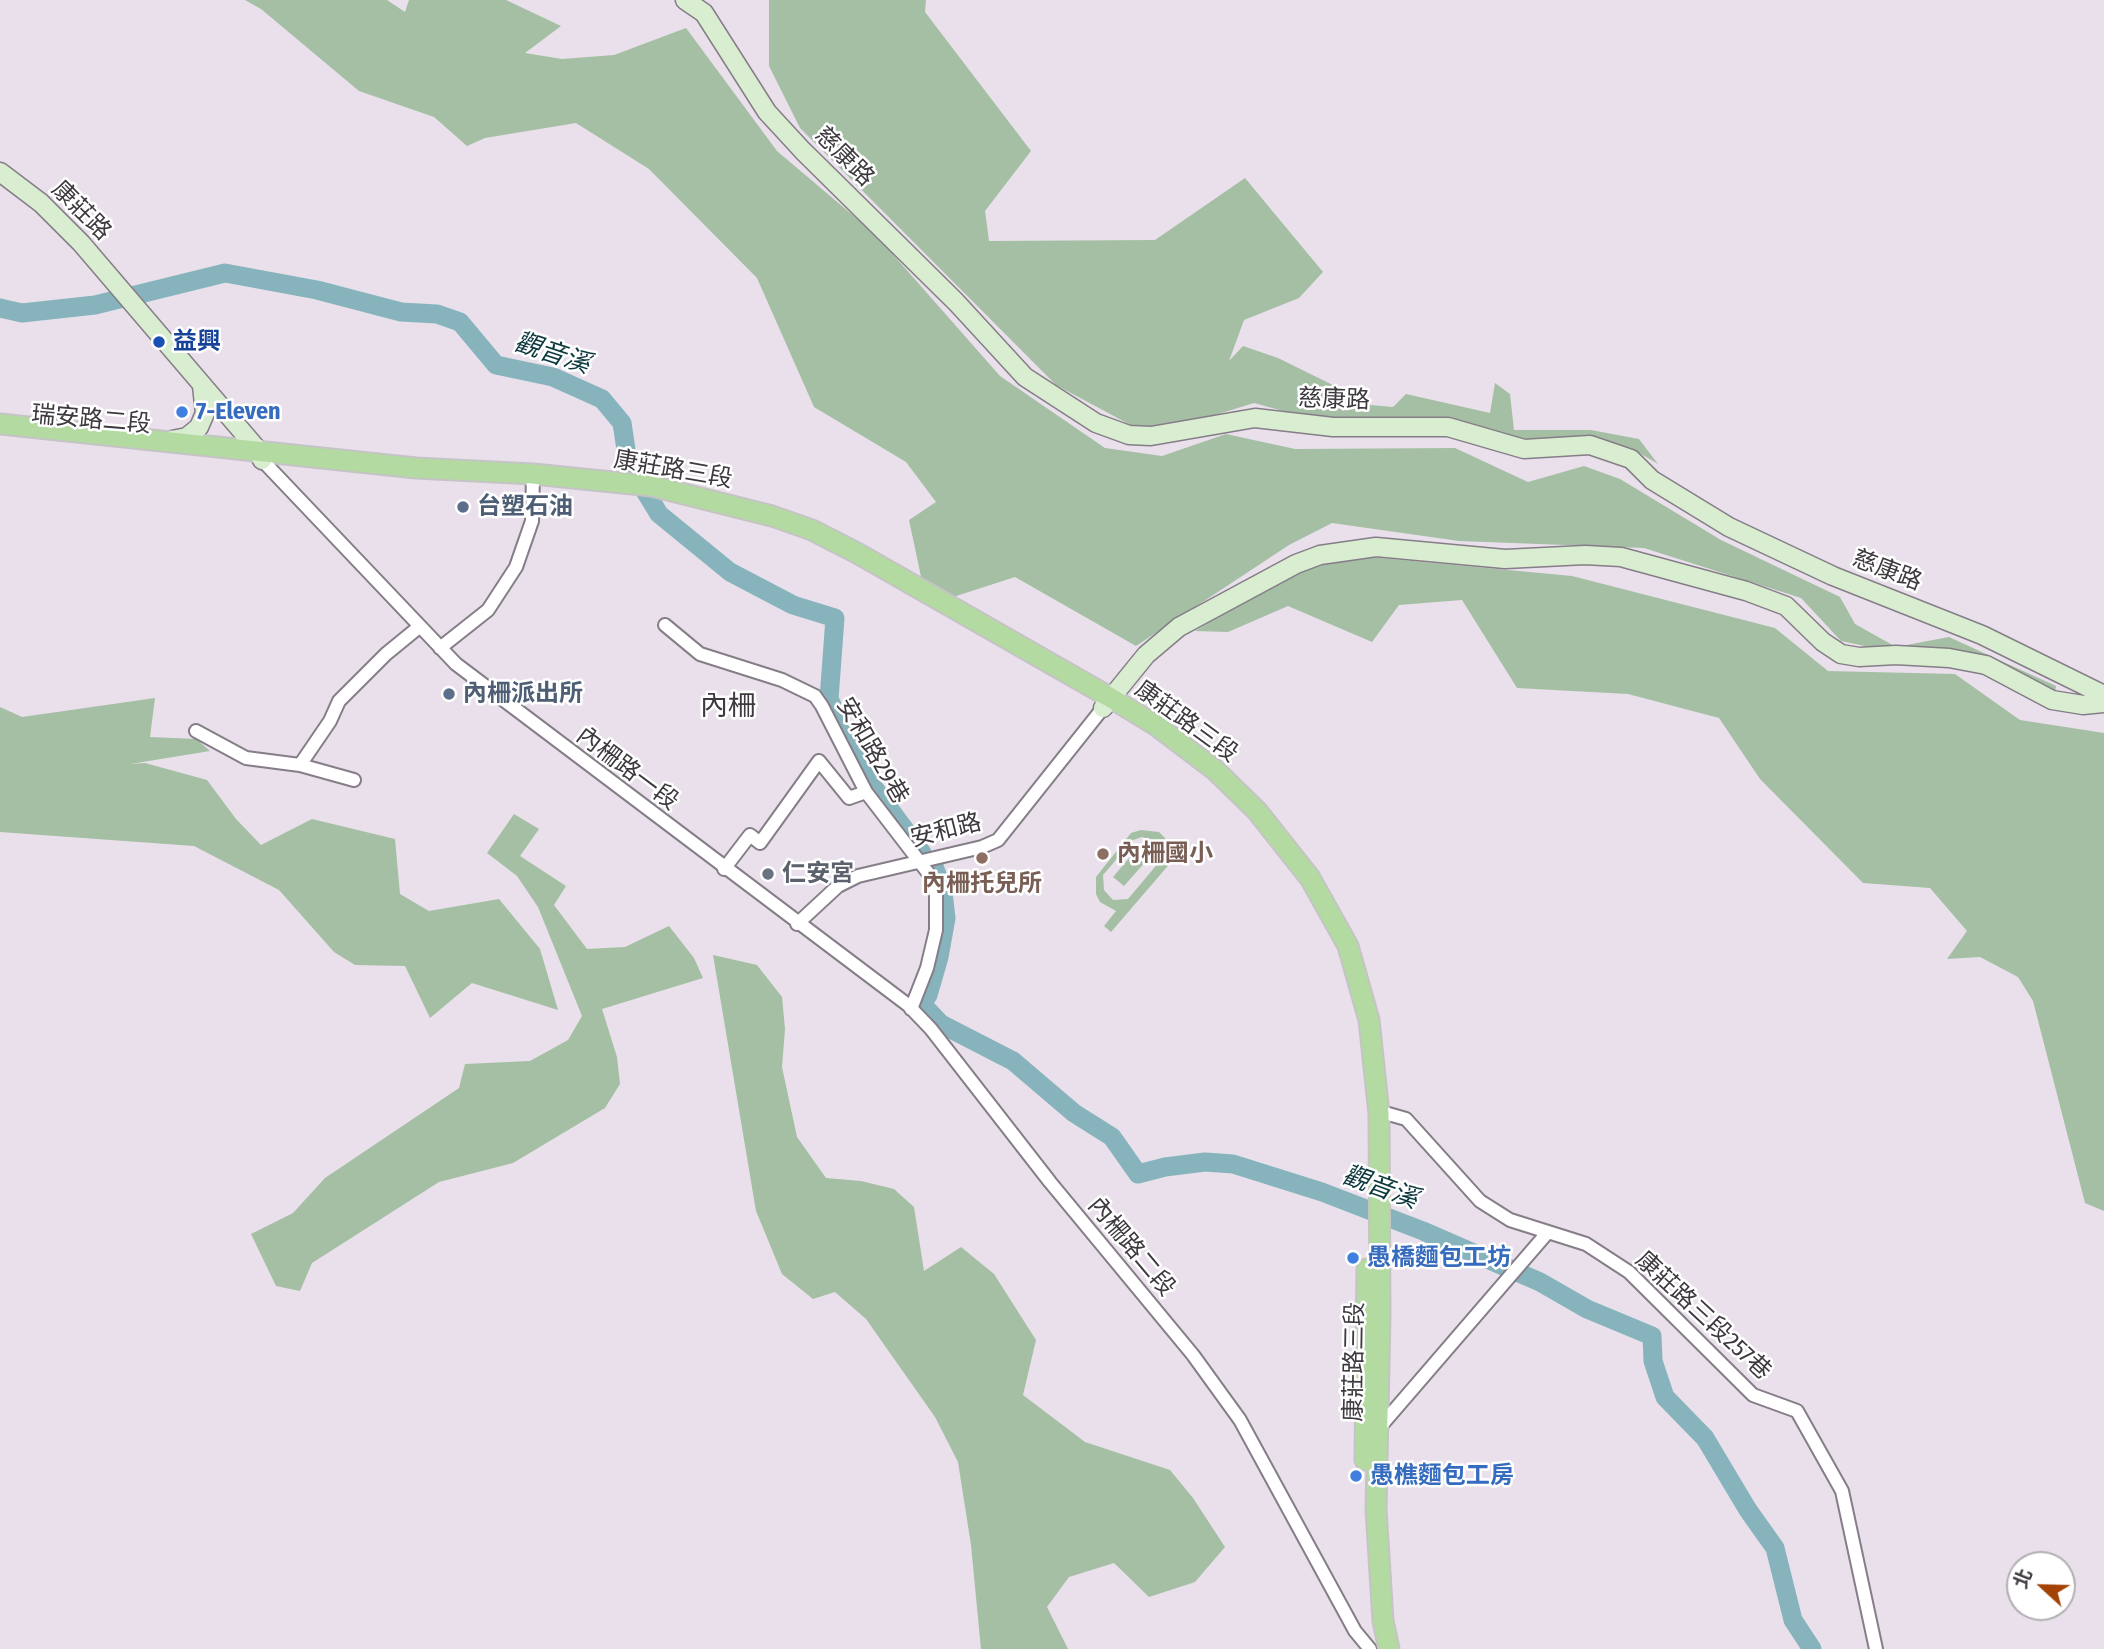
<!DOCTYPE html>
<html>
<head>
<meta charset="utf-8">
<style>
  body { margin:0 }
  #map { position:relative; width:2104px; height:1649px; overflow:hidden; background:#e9e0eb; font-family:"Fira Sans Condensed","Noto Sans TC",sans-serif }
  canvas { display:block }
  .north { position:absolute; left:2006px; top:1551px; width:70px; height:70px; box-sizing:border-box; background:#fff; border:2px solid #b1b0b2; border-radius:50%; rotate:292deg; font-size:19px; font-weight:700; line-height:28px; text-align:center; color:#3d393e }
  .north::after { content:''; display:block; margin:auto; width:24px; height:32px; background:#a44204; clip-path:polygon(50% 0,100% 100%,50% 72%,0 100%) }
</style>
</head>
<body>
<div id="map">
<canvas width="2104" height="1649"></canvas>
<div class="north">北</div>
</div>
<script>
const g = document.querySelector('canvas').getContext('2d');
g.lineJoin = 'round';
function paint(path, color) { g.fillStyle = color; g.fill(path, 'evenodd'); }
const shape = rows => new Path2D(rows.map(r => 'M' + r).join(''));
function strokePath(path, color, width, dash) { g.strokeStyle = color; g.lineWidth = width; g.lineCap = dash ? 'butt' : 'round'; g.setLineDash(dash || []); g.stroke(path); }
function drawText(font, color, halo, rows, align = 'center') {
  g.font = font + ' "Fira Sans Condensed","Noto Sans TC",sans-serif'; g.lineWidth = 5; g.setLineDash([]); g.textBaseline = 'middle'; g.strokeStyle = halo; g.fillStyle = color; for (const [text, x, y, turn = 0] of rows) {
    g.save(); g.translate(x, y); g.rotate((+turn || 0) * Math.PI / 180); g.textAlign = isNaN(turn) ? turn : align; if (halo) g.strokeText(text, 0, 0); g.fillText(text, 0, 0); g.restore();
  }
}
paint(shape([
  [245,0,387,0,405,12,409,0,506,0,561,26,525,53,562,59,614,55,686,28,777,151,875,234,1000,376,1105,448,1162,456,1226,434,1295,449,1455,448,1528,482,1584,466,1620,479,1721,540,1840,597,1855,624,1896,647,1949,637,2056,686,2055,694,2000,666,1898,653,1841,641,1801,598,1644,548,1459,541,1332,523,1289,545,1136,646,1015,577,950,598,923,586,909,520,936,502,906,462,814,407,757,278,649,169,576,123,485,138,467,146,434,117,359,91,261,9],
  [769,0,926,0,925,12,1031,151,985,211,989,241,1155,240,1245,178,1323,272,1299,298,1244,320,1229,361,1243,346,1278,358,1345,391,1347,403,1393,407,1406,394,1490,413,1495,383,1510,394,1514,430,1591,430,1639,439,1658,464,1631,448,1564,439,1528,447,1473,425,1327,423,1254,403,1179,426,1138,429,1056,385,800,128,769,66],
  [1348,555,1572,576,1775,628,1828,671,1955,674,2020,720,2104,733,2104,1211,2085,1203,2033,1001,2018,977,1980,957,1947,959,1967,931,1930,888,1863,883,1760,779,1719,718,1628,694,1517,688,1462,600,1399,605,1372,642,1288,606,1228,632,1195,631,1305,565],
  [155,698,150,737,196,739,210,751,130,764,145,763,207,780,236,819,261,845,312,819,395,839,400,894,429,911,499,899,540,949,558,1010,472,983,430,1018,405,966,355,965,334,952,279,890,194,846,0,832,0,707,22,717],
  [514,814,539,829,520,856,566,886,554,905,587,949,625,947,669,926,694,958,703,978,602,1009,617,1057,620,1084,605,1108,513,1163,439,1182,312,1263,300,1291,276,1286,251,1234,293,1213,325,1178,459,1088,465,1064,530,1061,568,1040,582,1016,538,907,517,876,487,853],
  [1141,830,1159,832,1165,838,1167,854,1178,840,1185,846,1111,932,1104,926,1116,911,1100,902,1096,894,1096,877,1131,833],
  [1142,837,1159,842,1160,861,1128,899,1113,900,1104,890,1103,875,1133,840],
  [1136,850,1147,860,1124,886,1113,877],
  [713,955,757,965,782,997,785,1029,782,1067,797,1137,826,1178,861,1181,894,1189,914,1207,924,1271,961,1247,994,1274,1036,1340,1023,1395,1085,1442,1170,1470,1193,1498,1225,1547,1195,1582,1149,1597,1114,1563,1069,1577,1047,1607,1068,1649,981,1649,971,1545,958,1462,935,1417,866,1319,835,1292,813,1299,782,1274,756,1211]
]), '#a4bfa3');
strokePath(shape([
  [0,308,22,313,95,305,225,273,317,290,401,312,437,314,460,322,496,365,553,377,602,399,622,423,628,463,659,514,730,572,793,605,835,618,829,699,871,784,922,853],
  [934,866,943,892,946,918,939,957,928,995,922,1004,941,1024,1013,1061,1074,1113,1112,1137,1138,1174,1165,1167,1205,1162,1233,1164,1322,1192,1423,1231,1540,1282,1587,1309,1652,1336,1653,1361,1665,1397,1705,1438,1748,1510,1775,1548,1793,1620,1812,1649]
]), '#87b4bc', 19);
const street = shape([
  [262,460,456,664,908,1005,931,1029,1050,1182,1193,1355,1240,1420,1355,1631,1370,1649],
  [665,625,700,654,782,680,815,696,822,706,866,792,929,874,936,895,936,930,927,968,911,1009],
  [440,648,488,610,516,567,532,521,533,474],
  [196,731,246,758,300,765,354,780],
  [300,765,330,721,339,701,386,654,419,627],
  [724,869,750,835,760,843,819,761,849,798,866,792],
  [797,924,838,886,858,876,982,847,998,840,1103,708],
  [1378,1111,1406,1119,1480,1201,1510,1220,1586,1244,1629,1272,1753,1395,1797,1411,1842,1491,1876,1649],
  [1379,1428,1548,1232]
]);
const secondary = shape([
  [685,0,704,13,767,112,803,151,956,302,1025,377,1096,423,1129,435,1151,436,1255,418,1333,427,1448,427,1524,449,1590,445,1631,459,1652,480,1729,527,1833,576,1982,635,2104,695],
  [0,172,41,203,81,243,258,450,262,460],
  [172,440,187,437,199,427,205,413,202,386],
  [1103,708,1146,655,1179,627,1296,564,1320,555,1376,547,1505,559,1585,555,1621,557,1746,591,1786,606,1823,642,1841,654,1859,657,1896,655,1949,658,1986,665,2052,700,2083,705,2104,703]
]);
const primary = shape([
  [0,424,416,468,533,474,652,486,772,516,812,530,857,553,1111,698,1157,726,1215,770,1257,811,1310,878,1348,946,1369,1020,1379,1114,1380,1314,1376,1509,1383,1621,1389,1649],
  [1365,1460,1367,1269]
]);
strokePath(street, '#857d87', 16);
strokePath(secondary, '#857d87', 21);
strokePath(primary, '#c5c4c5', 23);
strokePath(street, '#fff', 12);
strokePath(secondary, '#d9edd0', 18);
strokePath(primary, '#b3daa1', 19);
for (const [x, y, r, color] of [
  [159,342,7,"#1a4fb4"],
  [182,412,7,"#3f7fe0"],
  [463,507,7,"#5c6f8a"],
  [449,694,7,"#5c6f8a"],
  [1103,854,7,"#8d6e63"],
  [982,858,7,"#8d6e63"],
  [768,874,7,"#6b7280"],
  [1353,1258,7,"#3f7fe0"],
  [1356,1476,7,"#3f7fe0"]
]) { const dot = new Path2D(); dot.arc(x, y, r, 0, 2 * Math.PI); g.fillStyle = color; g.fill(dot); strokePath(dot, '#fff', 2.5); }
drawText('24px', '#3d393e', '#fff', [
  ["慈康路",844,157,45],
  ["康莊路",81,211,45],
  ["慈康路",1334,400,2],
  ["瑞安路二段",91,420,5],
  ["康莊路三段",673,470,10],
  ["慈康路",1887,571,21],
  ["康莊路三段",1186,722,36],
  ["安和路29巷",872,751,60],
  ["內柵路一段",627,769,37],
  ["安和路",946,831,-14],
  ["內柵路二段",1131,1247,50],
  ["康莊路三段257巷",1703,1316,43],
  ["康莊路三段",1355,1362,-89]
]);
drawText('bold 24px', '#164399', '#fff', [
  ["益興",173,342]
], 'left');
drawText('bold 24px', '#366cbe', '#fff', [
  ["7-Eleven",196,412],
  ["愚橋麵包工坊",1367,1258],
  ["愚樵麵包工房",1370,1476]
], 'left');
drawText('bold 24px', '#4e5e75', '#fff', [
  ["台塑石油",477,507],
  ["內柵派出所",463,694]
], 'left');
drawText('bold 24px', '#785e54', '#fff', [
  ["內柵國小",1117,854],
  ["內柵托兒所",982,884,"center"]
], 'left');
drawText('bold 24px', '#5b616d', '#fff', [
  ["仁安宮",782,874]
], 'left');
drawText('italic 26px', '#0c383e', '#fff', [
  ["觀音溪",552,354,18],
  ["觀音溪",1380,1188,20]
]);
drawText('28px', '#3d393e', '#fff', [
  ["內柵",728,707]
]);
</script>
</body>
</html>
